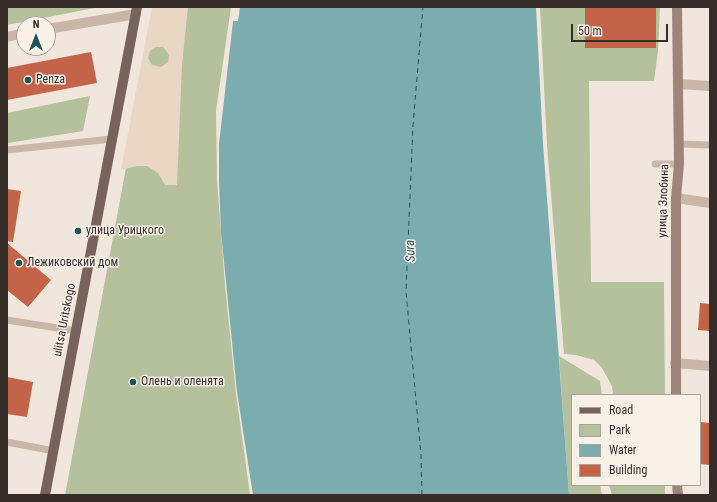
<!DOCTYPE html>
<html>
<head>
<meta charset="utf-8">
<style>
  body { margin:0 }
  #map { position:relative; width:717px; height:502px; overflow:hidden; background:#f1e6db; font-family:"Roboto Condensed",sans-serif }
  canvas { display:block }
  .frame { position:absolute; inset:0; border:8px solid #362c28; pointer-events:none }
  .legend { position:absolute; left:571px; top:394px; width:130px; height:92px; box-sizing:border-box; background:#f9f1e8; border:1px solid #aba29b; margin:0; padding:5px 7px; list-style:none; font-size:12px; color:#362c28 }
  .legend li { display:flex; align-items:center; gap:8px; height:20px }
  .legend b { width:20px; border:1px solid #aba29b }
  .north { position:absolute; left:16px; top:16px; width:40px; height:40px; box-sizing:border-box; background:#f9f1e8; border:1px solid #aba29b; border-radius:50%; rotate:0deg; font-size:11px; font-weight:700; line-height:16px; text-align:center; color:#362c28 }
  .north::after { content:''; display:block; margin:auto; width:14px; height:18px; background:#1e5456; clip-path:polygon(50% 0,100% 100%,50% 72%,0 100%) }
  .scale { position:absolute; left:571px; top:24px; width:97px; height:18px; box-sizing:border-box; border:2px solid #362c28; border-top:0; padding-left:5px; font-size:12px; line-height:14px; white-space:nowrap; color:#362c28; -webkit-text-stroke:3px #f9f1e8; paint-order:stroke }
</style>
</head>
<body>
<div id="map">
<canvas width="717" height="502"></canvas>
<div class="frame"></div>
<ul class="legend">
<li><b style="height:5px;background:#776359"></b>Road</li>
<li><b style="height:11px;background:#b5c09c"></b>Park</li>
<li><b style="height:11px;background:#7badae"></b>Water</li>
<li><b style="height:11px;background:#c36348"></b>Building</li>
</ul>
<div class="north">N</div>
<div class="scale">50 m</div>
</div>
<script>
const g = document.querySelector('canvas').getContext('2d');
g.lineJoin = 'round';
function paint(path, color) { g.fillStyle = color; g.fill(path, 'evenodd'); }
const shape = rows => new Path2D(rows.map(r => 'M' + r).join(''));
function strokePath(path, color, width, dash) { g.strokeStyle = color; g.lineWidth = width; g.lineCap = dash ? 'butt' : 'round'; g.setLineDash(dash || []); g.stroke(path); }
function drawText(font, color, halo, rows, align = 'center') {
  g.font = font + ' "Roboto Condensed",sans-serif'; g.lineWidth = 3; g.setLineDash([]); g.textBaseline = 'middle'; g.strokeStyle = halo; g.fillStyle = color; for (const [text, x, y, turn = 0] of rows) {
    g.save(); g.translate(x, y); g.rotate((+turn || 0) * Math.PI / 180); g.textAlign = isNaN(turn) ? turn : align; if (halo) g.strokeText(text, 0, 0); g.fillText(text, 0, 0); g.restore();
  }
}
paint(shape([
  [7,7,100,7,7,25],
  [156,7,231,7,216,111,217,180,225,285,236,393,250,495,65,495],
  [540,7,660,7,658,51,654,81,589,81,591,282,664,282,665,395,613,395,612,386,602,368,594,360,576,355,564,354,547,145],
  [90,96,83,131,8,143,7,113],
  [559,356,600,381,602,395,572,395,572,485,600,485,602,495,569,495],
  [609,485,665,485,665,495,612,495]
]), '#b5c09c');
paint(shape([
  [152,7,188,7,182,65,177,185,165,185,158,173,147,166,137,166,121,170],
  [156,47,163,47,169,55,168,62,161,67,152,65,148,58,150,51]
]), '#e9d7c3');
paint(shape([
  [240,7,536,7,543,144,569,495,253,495,237,392,221,232,219,181,219,144,230,48,233,21,238,21]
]), '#7badae');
strokePath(shape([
  [422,495,421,455,406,292,413,125,423,7]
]), '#1e5456', 1, [5, 4]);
paint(shape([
  [585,7,656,7,656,48,585,48],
  [91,52,97,83,7,100,7,68],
  [7,189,21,191,13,242,7,241],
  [7,243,51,280,28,307,7,290],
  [700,303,710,304,710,331,698,330],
  [7,377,33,382,27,417,7,414],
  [700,422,710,423,710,465,700,464]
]), '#c36348');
strokePath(shape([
  [678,144,710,145],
  [7,150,112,139],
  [655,164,679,164],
  [7,320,76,331],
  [7,442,54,451]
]), '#c9b6a8', 7);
strokePath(shape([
  [48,29,136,14],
  [7,37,24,33],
  [678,84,710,86],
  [676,198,710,203],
  [675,363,710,366]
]), '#c9b6a8', 10);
strokePath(shape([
  [676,395,676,198,679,164,677,7],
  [677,485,678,495]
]), '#9d8579', 10);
strokePath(shape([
  [45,495,137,7]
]), '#776359', 10);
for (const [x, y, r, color] of [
  [28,80,4,"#1e5456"],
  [78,231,4,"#1e5456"],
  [19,263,4,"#1e5456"],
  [133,382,4,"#1e5456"]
]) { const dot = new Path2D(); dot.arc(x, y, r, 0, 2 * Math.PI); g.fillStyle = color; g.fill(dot); strokePath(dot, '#f9f1e8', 1.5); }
drawText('12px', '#362c28', '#f9f1e8', [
  ["Penza",36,80],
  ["улица Урицкого",86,231],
  ["Лежиковский дом",27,263],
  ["Олень и оленята",141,382]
], 'left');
drawText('12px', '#362c28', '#f9f1e8', [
  ["улица Злобина",664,201,-88],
  ["ulitsa Uritskogo",65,320,-79]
]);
drawText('italic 13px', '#1e5456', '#f9f1e8', [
  ["Sura",411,251,-92]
]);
</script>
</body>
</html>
